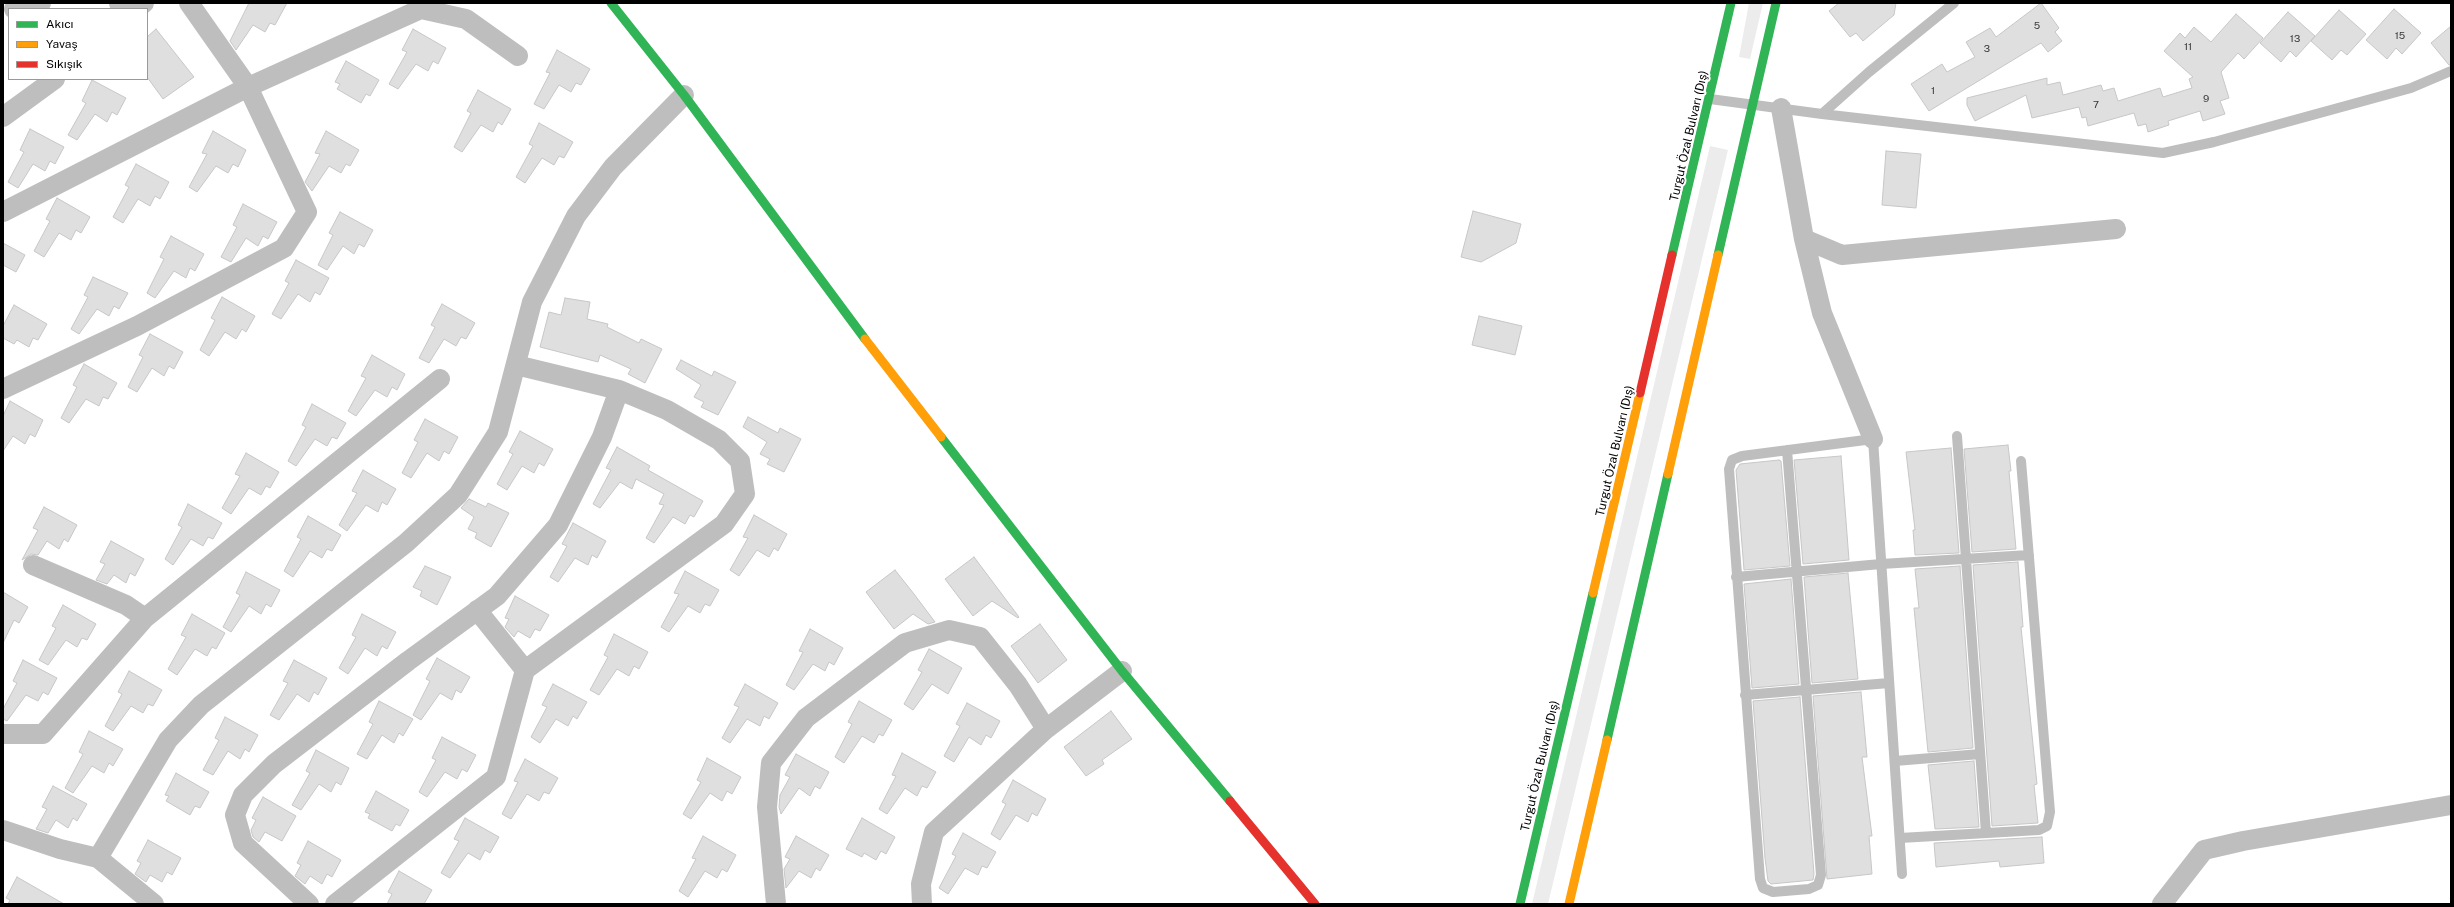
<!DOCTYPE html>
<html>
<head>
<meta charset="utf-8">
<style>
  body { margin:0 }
  #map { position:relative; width:2454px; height:907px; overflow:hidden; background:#fff; font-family:"Public Sans",sans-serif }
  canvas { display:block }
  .frame { position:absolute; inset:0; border:4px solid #000; pointer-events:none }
  .legend { position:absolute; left:8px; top:8px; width:140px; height:72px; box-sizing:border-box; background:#fff; border:1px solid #999; margin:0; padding:5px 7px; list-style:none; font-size:12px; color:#000 }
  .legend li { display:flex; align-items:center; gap:8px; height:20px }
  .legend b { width:20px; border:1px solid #999 }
</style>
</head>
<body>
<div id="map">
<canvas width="2454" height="907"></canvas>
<div class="frame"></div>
<ul class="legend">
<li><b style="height:5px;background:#30b455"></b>Akıcı</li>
<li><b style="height:5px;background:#ff9f0a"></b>Yavaş</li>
<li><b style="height:5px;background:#e5322d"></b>Sıkışık</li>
</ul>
</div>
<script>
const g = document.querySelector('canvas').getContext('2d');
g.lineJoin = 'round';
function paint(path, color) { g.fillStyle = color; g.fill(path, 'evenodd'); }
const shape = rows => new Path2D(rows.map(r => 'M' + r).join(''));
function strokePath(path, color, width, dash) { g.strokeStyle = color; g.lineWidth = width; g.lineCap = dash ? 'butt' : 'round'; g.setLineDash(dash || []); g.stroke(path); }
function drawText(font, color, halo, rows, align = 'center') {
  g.font = font + ' "Public Sans",sans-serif'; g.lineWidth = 4; g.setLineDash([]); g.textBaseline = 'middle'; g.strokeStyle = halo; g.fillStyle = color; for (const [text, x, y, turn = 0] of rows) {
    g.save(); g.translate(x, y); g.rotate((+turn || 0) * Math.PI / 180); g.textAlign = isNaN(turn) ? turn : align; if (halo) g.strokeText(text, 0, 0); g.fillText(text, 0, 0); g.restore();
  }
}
paint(shape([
  [1749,3,1763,3,1750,59,1739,57],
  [1710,146,1728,150,1548,904,1532,904]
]), '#ececec');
const building = shape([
  [249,3,287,3,275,25,270,23,265,32,253,25,236,50,230,41,249,3],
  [1839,3,1896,3,1894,15,1863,41,1856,33,1850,37,1829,11,1839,3],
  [2041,3,2059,28,2055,32,2062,41,2048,52,2041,43,1929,111,1911,84,1942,64,1947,72,1975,57,1966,42,1990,28,1996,37,2041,3],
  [2394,9,2421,33,2402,54,2396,48,2387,59,2366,40,2394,9],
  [2339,10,2366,34,2347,55,2341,50,2332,60,2311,41,2339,10],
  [2288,12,2315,36,2296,57,2290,51,2281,62,2260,43,2288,12],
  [2236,14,2263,38,2244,59,2238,53,2221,72,2229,98,2220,101,2225,114,2203,121,2200,111,2168,121,2169,125,2148,132,2146,124,2138,126,2134,113,2088,126,2086,117,2082,118,2079,107,2032,118,2026,95,1975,121,1967,105,1967,98,2047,78,2047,85,2060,82,2063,95,2101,85,2103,91,2114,88,2118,101,2160,88,2163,97,2192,88,2189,79,2193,77,2164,51,2180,33,2185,38,2194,27,2211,42,2236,14],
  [2451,26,2451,65,2449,65,2431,43,2451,26],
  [156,29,194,77,163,99,147,77,147,37,156,29],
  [413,29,446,48,438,64,433,61,428,71,416,64,398,89,389,84,407,52,402,50,413,29],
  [557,50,590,69,581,85,576,83,571,92,559,85,544,109,534,104,550,73,546,72,557,50],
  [346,61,379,80,370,96,366,94,361,103,337,89,340,84,335,82,346,61],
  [92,80,126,98,117,115,112,112,107,122,95,114,77,140,68,135,86,103,82,101,92,80],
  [478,90,511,109,502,125,498,122,493,132,481,125,462,152,454,147,471,113,467,111,478,90],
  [539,123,573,142,564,158,559,156,554,165,542,158,525,183,516,177,533,146,529,144,539,123],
  [30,129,64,147,55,164,50,161,45,171,33,164,18,188,8,182,24,152,20,150,30,129],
  [213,131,246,150,238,167,233,164,228,173,216,166,197,192,189,187,207,154,202,153,213,131],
  [326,131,359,150,350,166,346,164,341,173,329,166,312,191,305,182,320,154,315,153,326,131],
  [1886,151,1921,154,1916,208,1882,205,1886,151],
  [136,164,169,182,160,199,155,196,150,206,138,199,123,223,113,217,129,187,125,185,136,164],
  [57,198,90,217,81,233,76,230,71,240,59,233,44,257,34,251,50,221,46,219,57,198],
  [243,204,277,222,268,239,263,236,258,246,246,238,231,262,221,257,237,227,233,225,243,204],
  [1473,211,1521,224,1516,243,1481,262,1461,257,1473,211],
  [340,212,373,230,364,247,359,244,354,254,343,246,327,270,318,265,333,235,329,233,340,212],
  [171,236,204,254,195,271,190,268,186,278,174,271,155,298,147,293,164,259,160,257,171,236],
  [3,243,25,255,16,272,3,265,3,243],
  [296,260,329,278,320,295,315,292,310,302,298,294,281,319,272,314,289,283,285,281,296,260],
  [93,277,128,293,119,309,114,306,109,316,97,309,79,334,71,329,88,297,84,295,93,277],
  [222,297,255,316,246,332,242,329,236,339,225,332,209,356,200,350,215,320,211,318,222,297],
  [565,298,590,302,587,319,608,324,607,327,639,343,641,339,662,349,645,383,628,374,631,369,600,355,598,362,540,347,549,312,561,315,565,298],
  [442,304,475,323,466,339,461,337,456,346,444,339,429,363,419,358,435,327,431,325,442,304],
  [14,305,47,324,38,340,33,338,29,347,17,340,14,344,3,338,3,326,14,305],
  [1479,316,1522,326,1515,355,1472,345,1479,316],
  [150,334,183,352,174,369,169,366,164,376,152,368,137,392,128,387,143,357,139,355,150,334],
  [372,355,405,374,397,390,392,387,387,397,375,390,356,416,348,411,366,378,361,376,372,355],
  [681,360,712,376,714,371,736,382,718,415,701,407,704,402,694,397,701,385,676,369,681,360],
  [84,364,117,383,108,399,103,397,99,406,86,399,69,423,61,418,77,387,73,385,84,364],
  [10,401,43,420,35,437,30,434,25,444,13,436,3,451,3,416,10,401],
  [312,404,346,423,337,439,332,437,327,446,315,439,296,466,288,461,306,427,302,425,312,404],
  [748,417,778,433,780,428,801,439,784,472,767,464,770,459,760,454,767,442,743,427,748,417],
  [425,419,458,437,449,454,444,451,439,461,427,453,411,478,402,473,418,442,414,440,425,419],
  [520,431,553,449,544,466,539,463,534,473,522,466,507,490,497,484,513,454,509,452,520,431],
  [2008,445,2011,471,2009,471,2016,549,1972,552,1964,449,2008,445],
  [617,447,650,466,648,470,703,501,694,517,690,515,685,524,673,517,654,543,646,538,664,505,659,504,664,494,636,479,632,489,620,482,600,508,593,504,611,470,606,468,617,447],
  [1951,448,1959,553,1915,555,1913,530,1915,530,1906,452,1951,448],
  [246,453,279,472,270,488,266,486,261,495,249,488,231,514,222,508,240,476,235,474,246,453],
  [1841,456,1849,560,1803,564,1794,460,1841,456],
  [1779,460,1781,461,1790,566,1744,570,1736,470,1740,464,1779,460],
  [363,470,396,489,387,505,382,502,378,512,366,505,347,531,339,525,357,493,352,491,363,470],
  [469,499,486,507,488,503,509,513,491,547,475,538,477,533,468,529,474,517,461,508,469,499],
  [188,504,222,523,213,539,208,537,203,546,191,539,173,565,165,559,182,527,178,525,188,504],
  [44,507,77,525,68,542,64,539,59,549,47,541,38,555,31,554,22,560,38,530,33,528,44,507],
  [754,515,787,534,778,551,774,548,769,557,757,550,739,576,730,570,748,538,743,537,754,515],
  [308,516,341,535,332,551,327,549,322,558,310,551,293,577,284,571,301,539,297,537,308,516],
  [573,523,606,541,597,558,592,555,588,565,575,558,558,582,550,577,567,546,562,544,573,523],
  [111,541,144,559,135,576,130,573,126,583,114,575,107,584,96,580,105,564,100,562,111,541],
  [974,557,1019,617,1018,618,992,601,973,616,945,579,974,557],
  [2018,562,2023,627,2021,627,2037,784,2034,785,2038,823,1992,826,1973,565,2018,562],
  [425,566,451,577,437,605,420,596,422,591,413,587,425,566],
  [1960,566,1973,748,1928,752,1914,608,1919,608,1915,569,1960,566],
  [895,570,914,594,935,622,928,624,913,614,894,629,881,612,866,592,895,570],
  [685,571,719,590,710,606,705,604,700,613,688,606,669,632,661,627,679,594,674,593,685,571],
  [246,572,280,590,271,607,266,604,261,614,249,606,231,632,223,627,240,595,236,593,246,572],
  [1848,573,1858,679,1812,683,1804,577,1848,573],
  [1791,579,1799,684,1752,688,1744,584,1791,579],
  [3,592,28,607,19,623,14,620,3,643,3,592],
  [515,596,549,615,540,631,535,629,530,638,518,631,514,637,505,627,509,619,505,618,515,596],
  [63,605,96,624,87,640,82,638,77,647,66,640,48,665,39,660,56,628,52,626,63,605],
  [192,614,225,633,216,649,212,647,207,656,195,649,177,675,168,669,186,637,181,635,192,614],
  [362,614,396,632,387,649,382,646,377,656,365,648,348,674,339,668,356,637,352,635,362,614],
  [1040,624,1067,660,1038,683,1011,646,1040,624],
  [810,629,843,648,834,665,829,662,825,671,813,664,794,690,786,685,803,652,799,651,810,629],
  [614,634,648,652,639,669,634,666,629,676,617,669,599,695,590,690,608,657,604,655,614,634],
  [929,649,962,668,948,694,932,684,913,710,904,704,922,672,918,670,929,649],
  [437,658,470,677,461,693,456,690,452,700,440,693,421,720,413,715,430,681,426,679,437,658],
  [23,660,57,678,48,695,43,692,38,701,26,695,7,721,3,719,3,709,17,683,13,681,23,660],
  [294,660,327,678,318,695,314,692,309,702,297,694,279,720,270,715,288,683,283,681,294,660],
  [129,671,162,690,153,706,148,704,143,713,131,706,113,731,105,726,122,694,118,692,129,671],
  [553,684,587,702,577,719,573,716,568,726,556,719,540,743,531,737,547,707,542,705,553,684],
  [745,684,778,703,769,719,764,716,760,726,747,719,730,743,722,738,739,707,734,705,745,684],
  [1861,692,1867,757,1862,757,1872,836,1869,836,1872,874,1827,879,1813,696,1861,692],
  [1800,697,1814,874,1813,880,1771,884,1768,881,1765,858,1753,701,1800,697],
  [379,701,413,719,403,736,399,733,394,743,382,735,367,759,357,754,373,724,369,722,379,701],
  [859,701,892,720,883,736,879,734,874,743,862,736,844,763,835,757,852,724,848,722,859,701],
  [967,703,1000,721,991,738,986,735,981,745,969,737,954,762,944,756,960,726,956,724,967,703],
  [1111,711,1132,739,1102,760,1104,764,1086,776,1064,747,1111,711],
  [225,717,258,735,249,752,245,749,240,759,228,751,213,775,203,770,219,740,215,738,225,717],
  [89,731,123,749,113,766,109,763,104,773,92,766,73,793,65,788,83,754,79,752,89,731],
  [442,737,476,755,467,772,462,769,457,779,445,772,427,797,419,792,436,760,432,758,442,737],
  [316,750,349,768,341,785,336,782,331,792,319,784,301,810,292,805,310,773,306,771,316,750],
  [902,753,936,772,927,788,922,786,917,796,905,788,887,814,879,809,896,776,892,775,902,753],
  [796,754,829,772,820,789,815,786,810,796,799,788,781,814,779,807,780,795,790,777,785,775,796,754],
  [707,758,741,777,732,794,727,791,722,801,710,793,691,819,683,814,701,782,697,780,707,758],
  [525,759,558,778,549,794,544,792,539,801,527,794,511,819,502,814,518,782,514,781,525,759],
  [1974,761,1979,827,1935,829,1928,765,1974,761],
  [176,773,209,792,200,808,195,806,190,815,166,801,169,796,165,795,176,773],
  [1013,780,1046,799,1037,816,1032,813,1028,822,1016,815,1000,840,991,834,1006,804,1002,802,1013,780],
  [53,786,87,804,77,821,73,818,68,828,56,820,48,833,36,829,47,809,42,807,53,786],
  [376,791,409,810,400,826,396,824,392,831,368,818,370,814,365,812,376,791],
  [263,797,296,816,282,841,265,832,259,842,253,837,251,830,256,820,252,818,263,797],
  [465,818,499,837,490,853,485,850,480,860,468,853,450,878,441,873,459,841,454,839,465,818],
  [862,818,895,837,886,854,881,851,876,860,864,853,862,857,846,849,862,818],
  [963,833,996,852,987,868,982,866,978,875,965,868,948,894,939,888,956,856,952,854,963,833],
  [703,836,736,855,727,872,722,869,717,878,705,871,688,897,679,891,696,859,692,858,703,836],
  [796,836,829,855,820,871,816,868,811,878,799,871,786,888,784,869,790,859,785,857,796,836],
  [2042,837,2044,863,2000,867,1999,861,1936,867,1934,843,2042,837],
  [148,840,181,858,172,875,167,872,162,882,150,875,146,882,135,874,141,863,137,861,148,840],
  [308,841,341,860,332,877,327,874,322,884,310,876,305,884,295,876,301,865,297,863,308,841],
  [399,871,432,890,424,904,387,904,392,894,388,892,399,871],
  [17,877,64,904,8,904,10,900,6,898,17,877]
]);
paint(building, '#dfdfdf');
strokePath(building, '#c7c7c7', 1);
strokePath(shape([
  [1710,99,1822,114,1869,72,1954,3],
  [1822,114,2163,153,2214,142,2411,88,2451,71],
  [1957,436,1986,833],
  [1787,450,1821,875,1818,885,1809,889,1773,892,1763,888,1760,879,1729,469,1732,460,1742,456,1873,439,1902,874],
  [1736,577,1881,564,2029,555],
  [1745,695,1889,683],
  [1895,761,1980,754],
  [1900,838,2039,830,2047,826,2050,812,2021,461]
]), '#bebebe', 10);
strokePath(shape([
  [119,3,121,9],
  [14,9,41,3],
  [137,9,144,3],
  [1781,108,1804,239,1822,313,1873,439],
  [3,117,55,79],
  [3,212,248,87,421,9,466,19,518,56],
  [1804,239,1842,255,2116,229],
  [3,389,137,326,284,248,307,212,248,87,189,3],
  [477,610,525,670],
  [145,618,440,379],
  [3,734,43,734,145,618,126,605,33,565],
  [3,830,60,849,98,858,154,904],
  [98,858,168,740,201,705,406,543,458,495,498,432,532,302,576,216,613,167,684,95],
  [309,904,243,843,235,815,243,795,274,764,408,661,497,596,558,525,602,437,619,390],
  [335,904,496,777,525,670,724,524,745,494,740,461,719,440,667,410,619,390,516,365],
  [776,904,767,807,771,763,806,718,905,643,949,630,980,637,1018,685,1046,729],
  [922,904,921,884,934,832,1046,729,1122,671],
  [2162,904,2204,850,2243,841,2451,805]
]), '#bebebe', 20);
strokePath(shape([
  [611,3,684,95,865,339],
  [1672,255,1731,3],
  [1718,255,1776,3],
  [941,437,1122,671,1230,801],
  [1607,740,1668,474],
  [1520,904,1593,593]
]), '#30b455', 9);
strokePath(shape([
  [865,339,941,437],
  [1668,474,1718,255],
  [1593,593,1640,393],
  [1569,904,1607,740]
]), '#ff9f0a', 9);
strokePath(shape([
  [1640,393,1672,255],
  [1230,801,1315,904]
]), '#e5322d', 9);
drawText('10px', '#383838', null, [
  ["5",2037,26],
  ["15",2400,36],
  ["13",2295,39],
  ["11",2188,47],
  ["3",1987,49],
  ["1",1933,91],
  ["9",2206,99],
  ["7",2096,105]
]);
drawText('12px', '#000', '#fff', [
  ["Turgut Özal Bulvarı (Dış)",1689,136,-77],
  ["Turgut Özal Bulvarı (Dış)",1615,451,-77],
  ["Turgut Özal Bulvarı (Dış)",1540,766,-77]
]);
</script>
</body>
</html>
